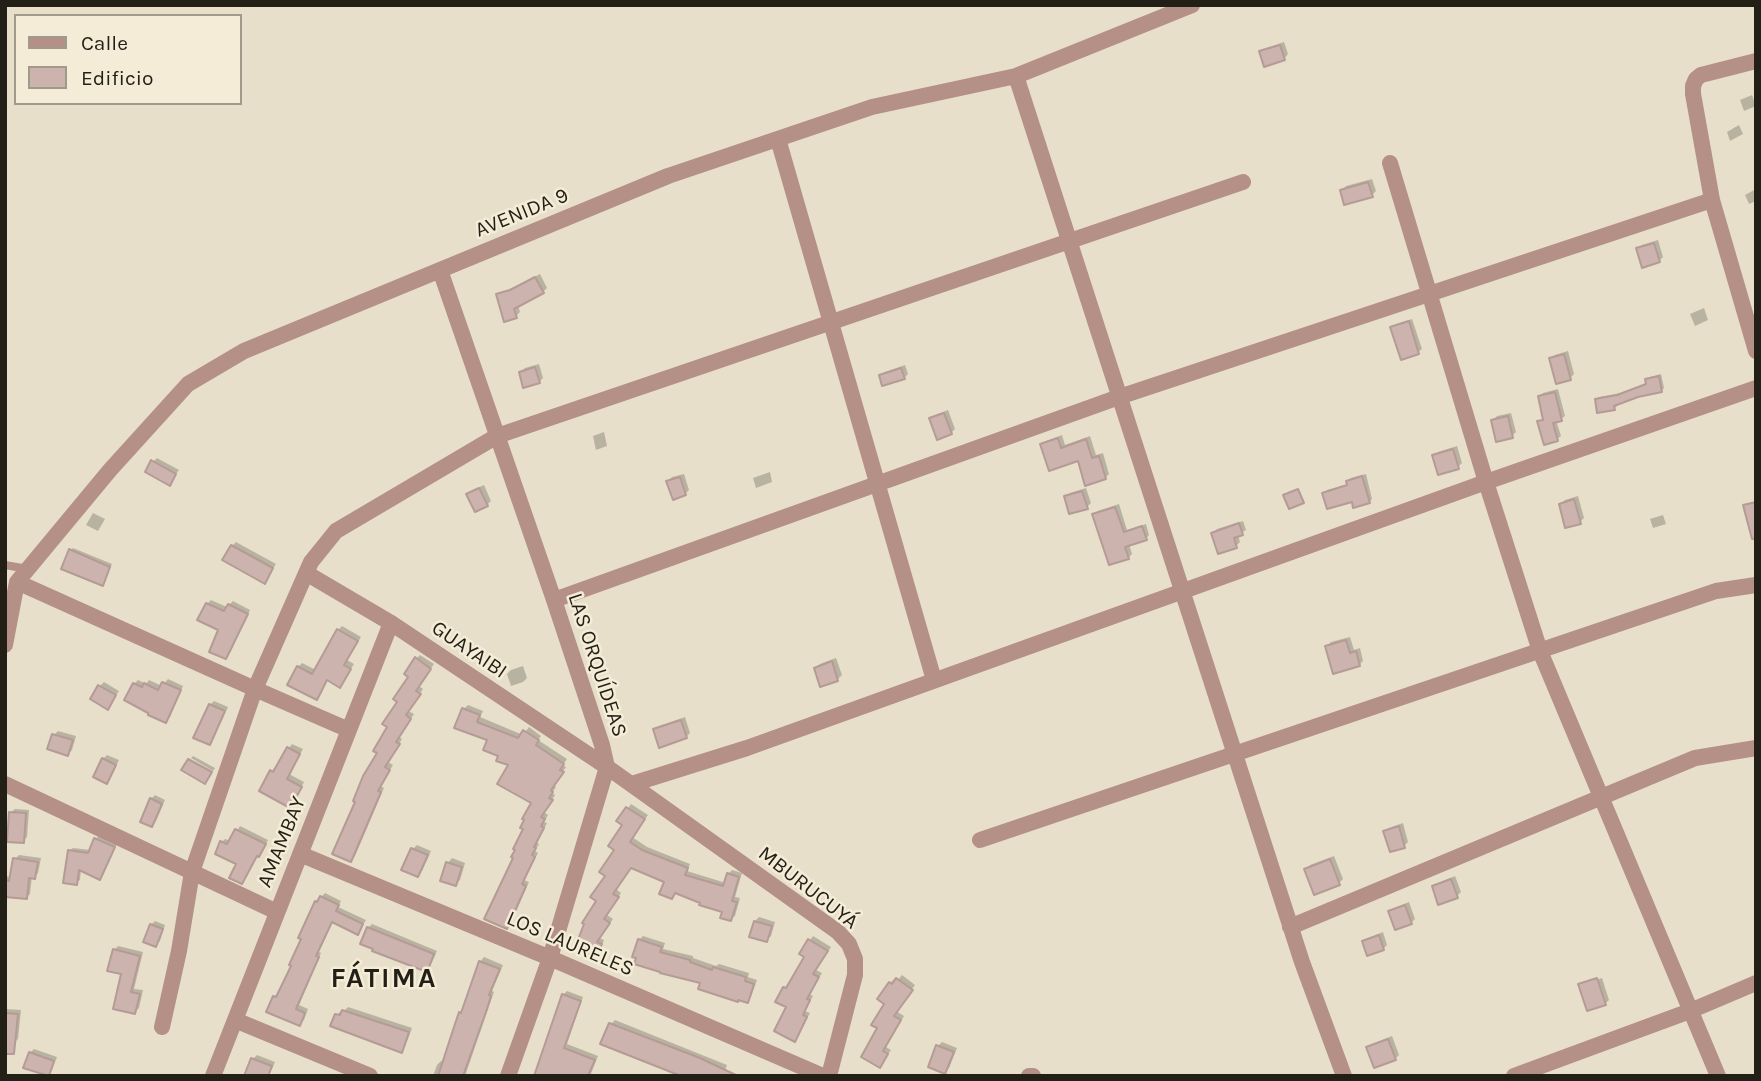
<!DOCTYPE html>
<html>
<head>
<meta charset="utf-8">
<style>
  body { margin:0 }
  #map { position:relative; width:1761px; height:1081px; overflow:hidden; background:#e7dfc9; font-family:Karla,sans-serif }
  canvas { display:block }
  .frame { position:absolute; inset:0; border:7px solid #221f17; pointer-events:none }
  .legend { position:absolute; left:14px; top:14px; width:228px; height:91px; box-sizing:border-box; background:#f4ecd6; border:2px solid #a09a8a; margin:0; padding:9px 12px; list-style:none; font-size:21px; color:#221f17 }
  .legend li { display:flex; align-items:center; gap:14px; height:35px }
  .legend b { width:35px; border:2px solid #a09a8a }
</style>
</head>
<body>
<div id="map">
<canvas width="1761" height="1081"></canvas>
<div class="frame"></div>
<ul class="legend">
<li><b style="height:9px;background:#b49086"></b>Calle</li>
<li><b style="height:19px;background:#cdb3ae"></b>Edificio</li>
</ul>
</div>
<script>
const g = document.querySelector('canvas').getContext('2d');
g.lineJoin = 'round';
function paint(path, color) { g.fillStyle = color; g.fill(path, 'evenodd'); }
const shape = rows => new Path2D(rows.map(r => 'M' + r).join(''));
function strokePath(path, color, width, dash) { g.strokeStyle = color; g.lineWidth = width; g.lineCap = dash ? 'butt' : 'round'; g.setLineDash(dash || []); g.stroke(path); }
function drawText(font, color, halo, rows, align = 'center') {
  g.font = font + ' Karla,sans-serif'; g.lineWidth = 5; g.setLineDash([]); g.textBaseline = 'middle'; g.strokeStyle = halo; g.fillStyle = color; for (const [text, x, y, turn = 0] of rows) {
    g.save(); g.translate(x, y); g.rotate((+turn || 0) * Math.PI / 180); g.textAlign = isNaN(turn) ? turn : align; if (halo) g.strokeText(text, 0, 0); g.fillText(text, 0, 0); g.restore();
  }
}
paint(shape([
  [1284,42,1288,54,1284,59,1261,52,1266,48],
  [1752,95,1756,106,1744,111,1740,100],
  [1739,125,1743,134,1730,141,1727,132],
  [1372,179,1376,191,1372,195,1342,191,1346,186],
  [1756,189,1756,201,1749,204,1745,195],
  [1658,240,1663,257,1659,261,1638,249,1642,245],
  [540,274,547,288,543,292,518,305,520,312,516,316,498,295,501,292,501,295,518,286,502,291,516,287],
  [1704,308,1708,320,1695,326,1690,314],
  [1412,319,1422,349,1418,352,1392,327,1396,324],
  [1568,351,1574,374,1570,378,1551,359,1555,355],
  [539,364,543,378,539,382,521,372,525,368],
  [905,365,908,374,904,378,881,376,885,372],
  [1661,374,1664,388,1661,391,1638,396,1616,404,1617,406,1614,409,1597,400,1599,397,1621,393,1648,383,1647,379,1650,377],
  [1558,389,1565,416,1561,419,1556,420,1561,436,1557,439,1539,422,1545,418,1540,397,1543,393],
  [948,410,955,429,951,433,931,419,935,415],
  [1511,413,1516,432,1512,436,1493,420,1497,416],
  [604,432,607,446,596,450,593,436],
  [1062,435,1065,445,1090,436,1096,455,1103,453,1109,474,1105,478,1079,459,1042,445,1046,441],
  [1457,446,1462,463,1458,467,1434,456,1438,452],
  [157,458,179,470,169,484,153,462],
  [770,472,772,482,756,488,753,478],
  [684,474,689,490,685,494,668,481,672,477],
  [1366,474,1372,499,1369,502,1324,494,1327,490,1349,484,1348,481,1351,478],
  [484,485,491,501,487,505,469,494,473,490],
  [1086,488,1091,503,1087,507,1066,497,1070,493],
  [1578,496,1584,518,1580,522,1561,504,1565,500],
  [1119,504,1127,530,1146,524,1149,535,1146,539,1129,544,1132,554,1128,558,1094,515,1098,511],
  [93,513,105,519,98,531,86,525],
  [1663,515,1666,524,1653,528,1650,519],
  [1243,521,1246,530,1238,535,1240,542,1236,546,1213,533,1217,529],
  [236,542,276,564,264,582,232,546],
  [73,548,112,564,105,581,102,584,71,550],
  [211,600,227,607,233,601,250,610,230,653,226,657,220,630,207,604],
  [342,626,361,637,347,660,354,664,340,686,328,679,321,694,317,698,298,667,302,663,316,670,338,630],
  [1350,637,1354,650,1360,648,1363,661,1359,665,1327,646,1331,642],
  [420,655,434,664,419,686,423,689,408,711,414,714,399,737,402,739,388,762,393,765,380,786,384,788,355,856,351,860,379,752,416,659],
  [836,658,842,675,838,679,821,685,816,668,820,664],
  [523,666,527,678,523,682,511,686,507,674,511,670],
  [168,679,183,686,170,717,166,721,134,684,138,680,146,684,149,680,162,686],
  [104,682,119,691,108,707,100,686],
  [214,701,228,707,213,739,209,743,210,705],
  [468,705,483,711,480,717,523,735,529,727,541,736,538,740,567,759,563,765,566,767,554,785,556,787,552,793,555,795,544,812,548,815,544,822,547,823,537,843,539,844,535,851,538,853,524,880,529,882,511,923,507,927,516,858,533,803,511,764,501,755,490,739,464,709],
  [685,717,690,733,686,737,655,730,659,726],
  [58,731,76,736,72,750,68,754,54,735],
  [292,744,303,749,289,774,304,782,294,802,290,806,261,791,272,771],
  [107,755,119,760,111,777,107,781,103,759],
  [193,756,215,768,213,771,191,758],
  [155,795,165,800,156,821,152,825,151,799],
  [631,804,648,815,632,837,647,847,690,864,687,871,726,883,728,874,732,870,742,873,735,897,740,898,735,916,731,919,724,910,676,892,672,897,667,881,631,866,616,889,621,893,607,915,613,919,599,938,604,940,599,953,595,957,599,900,624,824,619,821],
  [15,809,29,810,27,837,23,841,10,813],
  [1403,823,1408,842,1404,846,1385,832,1389,828],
  [240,826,268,840,262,852,258,855,245,878,242,882,239,863,222,842,225,839,231,841],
  [99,835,117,844,102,875,99,878,81,869,80,880,76,883,69,851,73,848,91,850,96,839],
  [417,845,431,851,422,871,417,875,404,869,413,849],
  [19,855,41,858,38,873,34,877,32,876,30,894,26,898,5,896,5,876,11,877,15,859],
  [1334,856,1343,879,1339,883,1306,870,1310,865],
  [452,858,465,863,460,880,456,884,448,863],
  [1455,876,1461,892,1457,896,1434,887,1438,883],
  [325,893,341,901,338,907,366,920,358,933,333,921,319,952,321,953,299,1005,308,1009,304,1020,300,1024,274,997,278,993,293,965,316,902],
  [1409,902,1415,919,1411,923,1390,912,1394,908],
  [759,917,775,922,771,936,767,940,755,921],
  [155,921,165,925,160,941,156,945,151,925],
  [372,924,437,951,430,967,427,970,368,928],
  [1383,932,1387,945,1383,949,1364,942,1368,938],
  [643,936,665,943,663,949,693,956,693,958,716,966,719,964,749,973,748,977,757,980,751,997,747,1001,702,981,639,940],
  [813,936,831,947,816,970,822,973,809,994,813,996,805,1011,810,1013,798,1036,794,1039,785,988,807,957,801,953],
  [118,946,143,952,134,989,143,990,139,1008,135,1012,114,950],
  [484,957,503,965,492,991,494,992,465,1076,433,1076,437,1065,441,1061,445,1062,480,962],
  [902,975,915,985,896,1011,904,1016,886,1047,891,1050,880,1066,880,1027,890,983,894,979,897,981],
  [1602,978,1609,1000,1605,1004,1580,985,1583,982,1583,985],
  [567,991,583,997,567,1044,598,1056,590,1076,557,1076,563,995],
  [348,1007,412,1028,405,1047,401,1051,337,1015,341,1011,343,1012],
  [5,1009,21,1010,18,1039,14,1043,5,1042],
  [615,1020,727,1065,723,1076,611,1024],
  [1392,1036,1399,1055,1395,1059,1368,1048,1372,1044],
  [942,1042,957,1048,949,1068,945,1072,938,1046],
  [34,1049,57,1057,52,1070,48,1074,30,1053],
  [257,1055,275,1062,269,1076,246,1076,253,1059]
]), '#0003');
const building = shape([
  [1280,45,1285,60,1264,67,1259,51,1280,45],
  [1368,182,1373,197,1344,205,1340,190,1368,182],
  [1654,243,1660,262,1642,268,1636,248,1654,243],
  [535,277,544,293,514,309,517,318,504,322,496,294,510,290,535,277],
  [1409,321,1419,354,1401,360,1390,327,1409,321],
  [1564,354,1571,380,1556,384,1549,358,1564,354],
  [535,367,540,383,523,388,519,372,535,367],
  [901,368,905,379,882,386,879,375,901,368],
  [1659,376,1662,392,1638,397,1614,406,1615,410,1597,413,1595,399,1617,395,1646,384,1645,379,1659,376],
  [1555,392,1562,421,1553,423,1558,441,1544,445,1537,421,1543,420,1538,396,1555,392],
  [944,413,952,434,937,440,929,418,944,413],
  [1508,416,1513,438,1496,442,1491,420,1508,416],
  [1058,438,1061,448,1086,439,1092,458,1099,456,1106,479,1085,486,1078,461,1049,471,1040,444,1058,438],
  [1453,449,1459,469,1438,475,1432,455,1453,449],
  [151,460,176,474,170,486,145,472,151,460],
  [1362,476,1370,503,1353,508,1352,502,1327,509,1322,493,1347,485,1346,481,1362,476],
  [680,477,686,495,673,500,666,481,680,477],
  [479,488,488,506,475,512,466,494,479,488],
  [1298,489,1304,503,1289,509,1283,495,1298,489],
  [1082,491,1088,509,1069,514,1064,496,1082,491],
  [1574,499,1581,524,1565,528,1559,504,1574,499],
  [1756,502,1756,539,1752,539,1743,505,1756,502],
  [1115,507,1124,532,1142,526,1147,540,1125,547,1129,559,1109,565,1092,514,1115,507],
  [1239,523,1243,535,1234,538,1237,548,1218,554,1211,533,1239,523],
  [231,545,273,568,265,584,222,560,231,545],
  [69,549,110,567,103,586,61,569,69,549],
  [206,603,224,611,228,604,248,614,226,659,209,652,218,630,197,620,206,603],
  [337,629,358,641,344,665,351,669,340,688,327,680,317,700,287,685,297,666,312,674,337,629],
  [1346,640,1350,653,1356,651,1360,666,1333,674,1325,646,1346,640],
  [415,657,431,669,416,691,421,694,406,715,411,719,396,742,400,744,385,767,390,770,378,791,381,792,351,862,332,854,355,802,353,801,363,776,377,753,373,751,387,727,382,724,397,702,393,699,408,677,404,674,415,657],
  [832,661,838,681,820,687,814,668,832,661],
  [162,682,181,690,166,723,148,715,148,713,124,700,133,683,142,687,144,683,158,690,162,682],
  [98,685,116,695,108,710,90,699,98,685],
  [209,704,225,711,210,745,193,738,209,704],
  [462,708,480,715,477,722,518,738,523,730,539,740,536,745,564,764,560,770,564,772,551,790,553,792,549,798,553,800,541,817,545,819,541,826,544,828,534,847,536,848,532,855,535,857,522,884,526,886,507,929,484,919,513,858,511,857,515,850,513,849,523,829,520,828,524,820,522,819,531,803,497,784,508,765,496,761,498,756,483,750,487,740,454,728,462,708],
  [681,720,687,738,659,748,653,729,681,720],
  [52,734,73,740,68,756,47,749,52,734],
  [287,747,300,754,287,779,302,787,290,808,259,791,270,770,273,772,287,747],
  [102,758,116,765,107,784,93,777,102,758],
  [188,759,212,772,205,784,181,770,188,759],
  [150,798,162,804,152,827,140,822,150,798],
  [626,807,645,819,630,842,642,850,688,868,685,875,723,886,727,873,739,877,732,901,737,902,731,921,720,918,722,912,699,905,700,903,675,893,672,899,659,894,664,882,631,868,613,894,619,897,604,919,610,923,597,942,602,944,596,959,574,950,584,924,582,923,596,901,590,897,605,876,599,872,614,850,608,846,622,825,616,821,626,807],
  [9,812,26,813,24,843,7,842,9,812],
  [1399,826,1405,848,1390,852,1383,831,1399,826],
  [235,829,266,844,259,857,257,856,242,884,229,878,236,864,215,854,220,841,227,844,235,829],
  [94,838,115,847,100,880,79,870,77,885,63,883,68,850,88,853,94,838],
  [411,848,428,855,418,877,401,870,411,848],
  [13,858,38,862,35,879,29,878,27,899,5,897,5,880,9,881,13,858],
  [1330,859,1340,885,1314,895,1304,869,1330,859],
  [446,862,462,867,456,886,440,881,446,862],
  [1451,879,1458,898,1438,905,1432,886,1451,879],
  [320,896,339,905,336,911,363,924,358,935,332,922,316,956,319,957,296,1009,305,1013,300,1026,266,1012,273,996,276,997,291,966,289,965,301,939,298,938,315,901,317,902,320,896],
  [1405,905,1412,924,1395,930,1388,911,1405,905],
  [754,921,772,926,767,942,749,937,754,921],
  [150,924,163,929,156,947,143,942,150,924],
  [367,927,434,954,427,972,372,951,373,949,360,944,367,927],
  [1379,935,1384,950,1367,956,1362,941,1379,935],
  [638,939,662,947,660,952,690,960,690,962,712,970,713,967,746,977,745,981,754,984,748,1003,738,1000,738,1002,698,989,700,983,660,973,660,972,634,964,636,958,632,957,638,939],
  [808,939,828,951,813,974,819,977,807,999,810,1000,803,1015,807,1017,795,1042,774,1031,786,1007,775,1002,783,987,786,988,804,957,799,954,808,939],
  [113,949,140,956,131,992,140,994,135,1014,113,1009,121,974,107,971,113,949],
  [479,961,500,969,489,995,491,996,486,1012,463,1076,438,1076,453,1030,459,1012,461,1013,479,961],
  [896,978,913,990,894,1016,901,1020,883,1051,888,1054,880,1068,861,1057,877,1028,871,1025,884,1004,877,999,889,982,892,984,896,978],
  [1597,978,1606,1005,1587,1011,1578,984,1597,978],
  [562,994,581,1001,564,1048,595,1060,588,1076,534,1076,562,994],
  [342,1010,409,1032,402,1053,330,1026,335,1014,340,1015,342,1010],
  [5,1013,18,1014,14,1054,5,1054,5,1013],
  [609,1023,700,1058,738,1076,681,1076,600,1044,609,1023],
  [1388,1039,1396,1060,1374,1068,1366,1047,1388,1039],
  [936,1045,954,1052,945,1074,928,1067,936,1045],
  [29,1052,54,1061,49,1076,23,1068,29,1052],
  [251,1058,272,1066,268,1076,244,1076,251,1058]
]);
paint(building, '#cdb3ae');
strokePath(building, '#b49b96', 2);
strokePath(shape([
  [5,565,28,569]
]), '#b49086', 8);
strokePath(shape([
  [1756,61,1701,75,1696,79,1693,86,1693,94,1712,200,1756,351],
  [1016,76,1302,962,1344,1076],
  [778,139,934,680],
  [1390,163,1486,482,1540,651,1718,1076],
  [440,270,554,600,602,745,607,767,550,958,508,1076],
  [306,573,391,623,607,767,838,932,849,944,855,959,855,975,829,1076],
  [17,582,255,689,349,730],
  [554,600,1119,397,1712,200],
  [5,645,17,582,110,470,188,384,244,351,668,176,872,107,1016,76,1192,5],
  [5,784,277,912],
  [632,784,747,748,1486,482,1756,388],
  [980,840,1716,591,1756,585],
  [300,854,550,958,823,1076],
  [1290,927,1695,758,1756,748],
  [235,1020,370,1076],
  [162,1027,179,951,192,872,255,689,311,562,336,531,497,436,1243,182],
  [213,1076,391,623],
  [1029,1076,1033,1076],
  [1514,1076,1690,1011,1756,983]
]), '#b49086', 16);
drawText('21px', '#221f17', '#f4ecd6', [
  ["AVENIDA 9",522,213,-22],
  ["GUAYAIBI",469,650,34],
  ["LAS ORQUÍDEAS",597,665,72],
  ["AMAMBAY",282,842,-68],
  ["MBURUCUYÁ",808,888,38],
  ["LOS LAURELES",570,944,23]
]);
g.letterSpacing = '2px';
drawText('bold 28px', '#221f17', '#f4ecd6', [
  ["FÁTIMA",384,979]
]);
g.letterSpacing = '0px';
</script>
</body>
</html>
